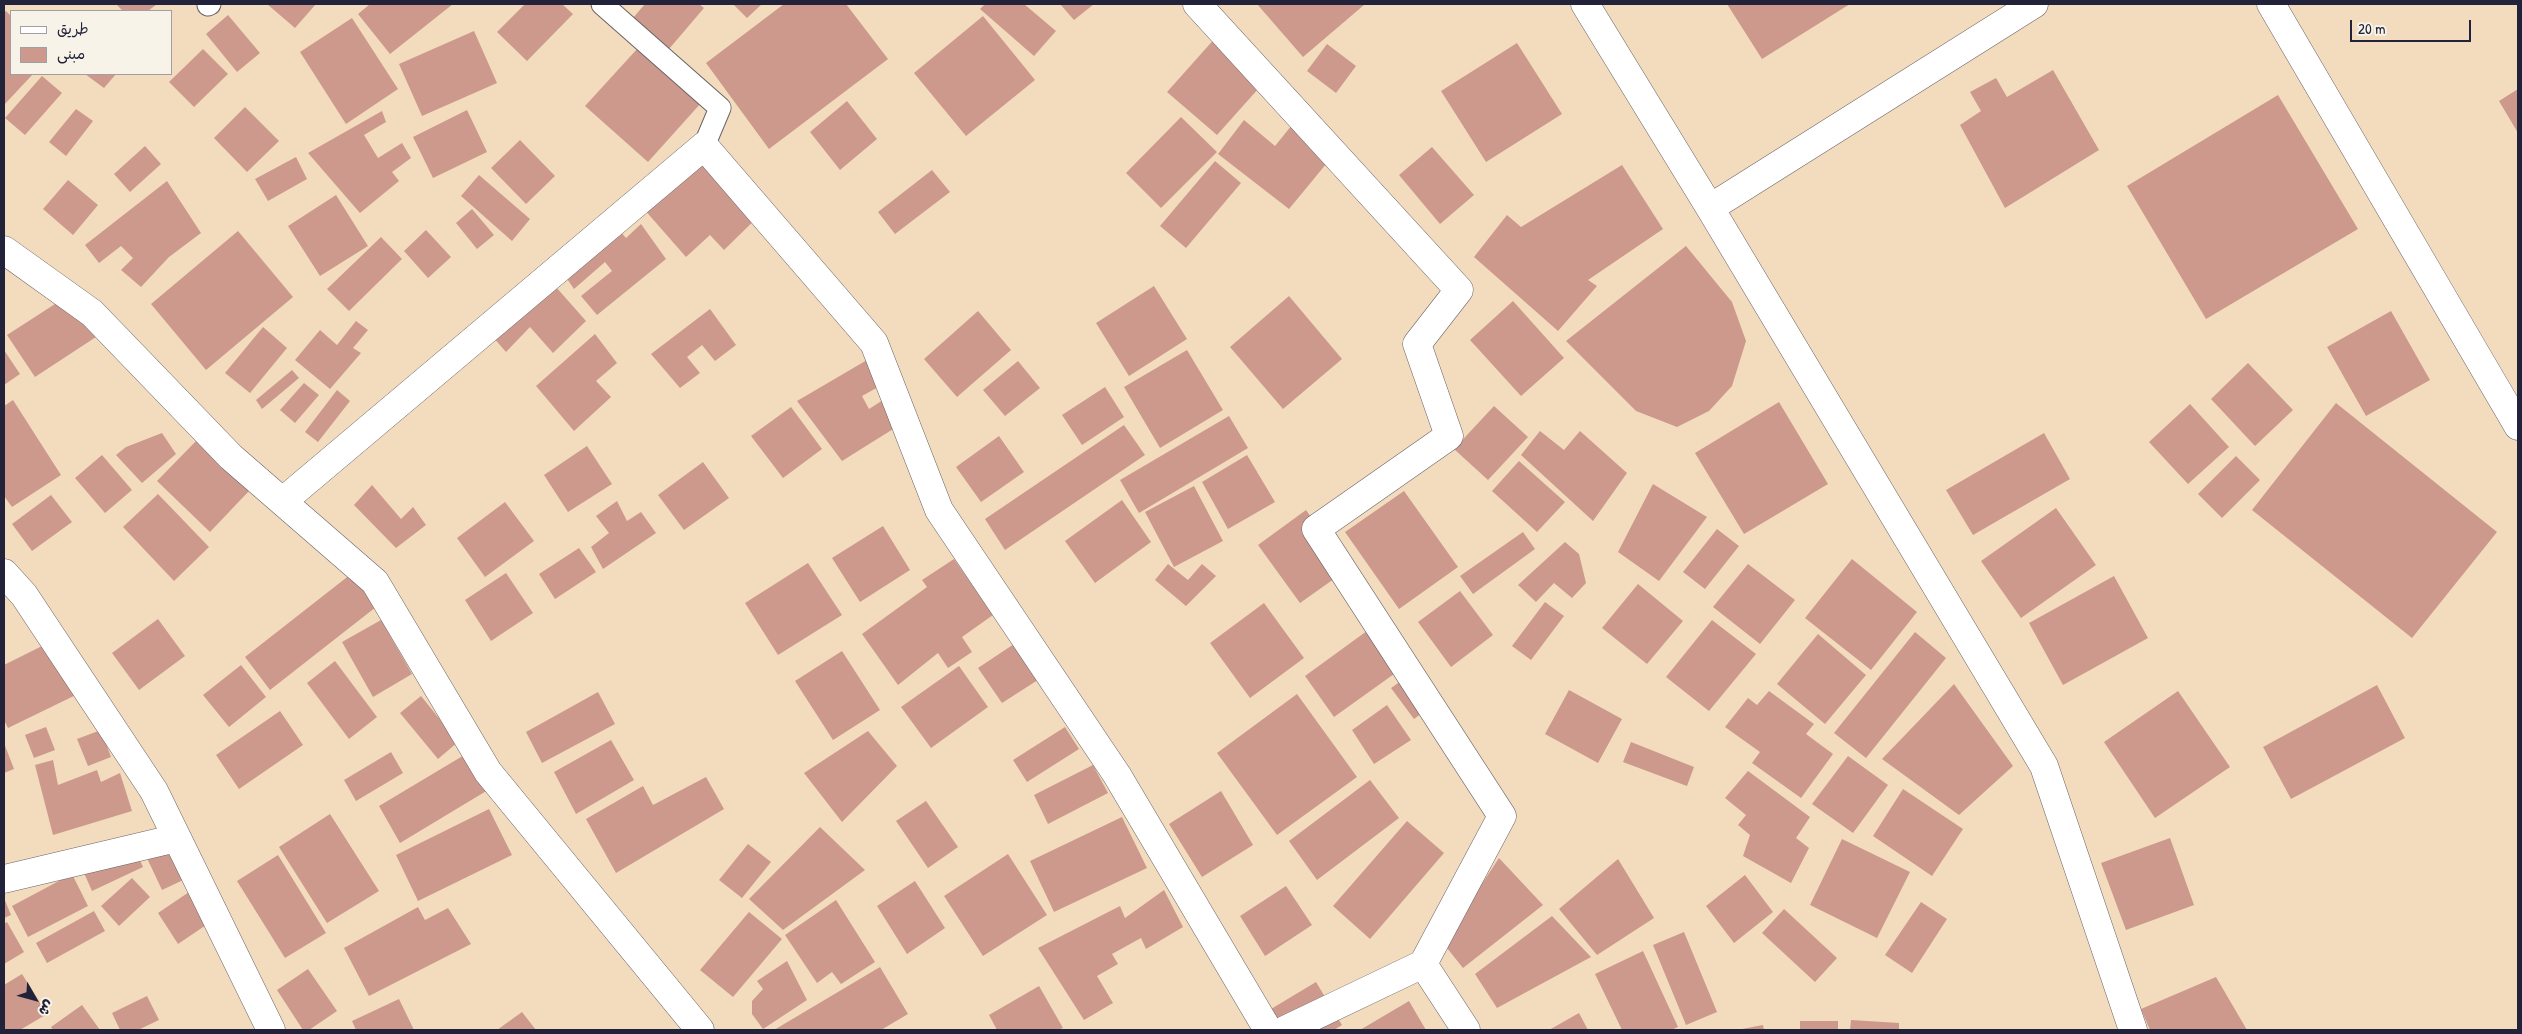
<!DOCTYPE html>
<html>
<head>
<meta charset="utf-8">
<style>
  body { margin:0 }
  #map { position:relative; width:2522px; height:1034px; overflow:hidden; background:#f2dcbd; font-family:"Patrick Hand","Playpen Sans Arabic",sans-serif }
  canvas { display:block }
  .frame { position:absolute; inset:0; border:5px solid #22223b; pointer-events:none }
  .legend { position:absolute; left:10px; top:10px; width:162px; height:65px; box-sizing:border-box; background:#f7f3e8; border:1px solid #a29fa3; margin:0; padding:6px 9px; list-style:none; font-size:15px; color:#22223b }
  .legend li { display:flex; align-items:center; gap:10px; height:25px }
  .legend b { width:25px; border:1px solid #a29fa3 }
  .north { position:absolute; left:10px; top:974px; width:50px; height:50px; -webkit-text-stroke:4px #f7f3e8; paint-order:stroke; rotate:128deg; font-size:14px; font-weight:700; line-height:20px; text-align:center; color:#22223b }
  .north::after { content:''; display:block; margin:auto; width:18px; height:22px; background:#22223b; clip-path:polygon(50% 0,100% 100%,50% 72%,0 100%) }
  .scale { position:absolute; left:2350px; top:20px; width:121px; height:22px; box-sizing:border-box; border:2px solid #22223b; border-top:0; padding-left:6px; font-size:15px; line-height:18px; white-space:nowrap; color:#22223b; -webkit-text-stroke:4px #f7f3e8; paint-order:stroke }
</style>
</head>
<body>
<div id="map">
<canvas width="2522" height="1034"></canvas>
<div class="frame"></div>
<ul class="legend">
<li><b style="height:6px;background:#fff"></b>طريق</li>
<li><b style="height:14px;background:#cd998c"></b>مبنى</li>
</ul>
<div class="north">ش</div>
<div class="scale">20 m</div>
</div>
<script>
const g = document.querySelector('canvas').getContext('2d');
g.lineJoin = 'round';
function paint(path, color) { g.fillStyle = color; g.fill(path, 'evenodd'); }
const shape = rows => new Path2D(rows.map(r => 'M' + r).join(''));
function strokePath(path, color, width, dash) { g.strokeStyle = color; g.lineWidth = width; g.lineCap = dash ? 'butt' : 'round'; g.setLineDash(dash || []); g.stroke(path); }
paint(shape([
  [116,4,157,4,148,11,123,11],
  [267,4,316,4,295,28],
  [370,4,453,4,390,54,358,14],
  [525,4,562,4,573,14,527,61,497,32],
  [645,4,699,4,704,8,669,49,633,18],
  [733,4,762,4,747,18],
  [784,4,846,4,888,59,769,149,706,63],
  [985,4,1024,4,1056,31,1034,56,980,9],
  [1060,4,1094,4,1074,20],
  [1257,4,1362,4,1364,5,1303,57],
  [1727,4,1850,4,1762,59],
  [6,11,11,16,11,74,33,74,4,105,4,13],
  [228,15,260,53,237,72,206,34],
  [983,16,1035,80,966,136,914,73],
  [352,18,398,89,346,124,300,52],
  [474,31,497,83,422,116,399,64],
  [1217,36,1267,79,1217,135,1167,92],
  [1517,43,1562,114,1486,162,1441,91],
  [1327,44,1356,66,1336,93,1307,71],
  [638,48,701,103,648,162,585,106],
  [203,49,228,74,194,107,169,82],
  [2053,70,2099,150,2005,208,1960,125,1981,111,1970,92,1996,78,2007,97],
  [85,74,116,74,104,88],
  [42,76,62,93,25,135,5,118],
  [2518,89,2518,133,2499,101],
  [2278,95,2358,229,2206,319,2127,186],
  [847,101,877,139,840,170,810,132],
  [245,107,279,141,247,172,214,138],
  [76,109,93,121,66,156,49,142],
  [467,110,487,152,433,178,413,137],
  [382,111,386,122,364,135,378,158,402,143,411,158,392,172,399,181,360,213,308,153],
  [1181,117,1217,152,1161,208,1126,173],
  [1244,120,1275,146,1296,120,1336,152,1289,209,1218,154],
  [520,140,555,176,526,204,491,168],
  [145,146,161,164,130,192,114,174],
  [1432,147,1474,195,1440,224,1399,175],
  [716,150,767,208,724,250,710,235,686,257,643,208],
  [296,157,307,179,268,201,255,179],
  [1215,161,1241,183,1186,248,1160,226],
  [1622,165,1663,229,1588,280,1597,286,1558,331,1474,257,1507,215,1521,227],
  [932,170,950,192,895,234,878,212],
  [479,175,530,219,512,241,461,196],
  [68,180,98,205,73,235,43,209],
  [167,181,201,233,169,257,141,287,121,270,133,258,121,246,99,263,85,245],
  [336,195,368,246,320,276,288,226],
  [472,209,494,235,477,249,456,223],
  [641,224,666,259,597,315,581,296,612,271,605,262,574,289,559,267,615,225,626,238],
  [426,230,451,257,428,278,404,251],
  [238,231,293,297,206,370,151,304],
  [381,237,402,259,349,311,327,289],
  [1686,246,1732,302,1746,341,1732,386,1709,411,1677,427,1636,411,1566,341],
  [548,278,586,321,553,353,530,327,506,352,485,328],
  [1154,286,1187,339,1129,376,1096,323],
  [72,293,99,335,35,377,7,335],
  [1289,296,1342,359,1283,409,1230,347],
  [1513,301,1564,358,1521,396,1470,340],
  [710,309,736,345,715,361,702,345,687,357,700,373,680,388,651,354],
  [978,311,1011,350,957,397,924,359],
  [2391,311,2430,380,2366,416,2327,347],
  [356,321,368,330,353,348,361,353,330,389,295,360,320,330,337,345],
  [263,327,287,348,250,393,225,373],
  [595,334,617,363,596,381,611,397,574,431,536,386],
  [4,350,20,374,4,385],
  [1187,350,1223,410,1160,448,1124,387],
  [867,360,880,386,862,396,869,409,883,400,898,426,842,461,797,401],
  [1018,361,1040,388,1005,416,983,390],
  [2248,363,2293,410,2255,446,2211,399],
  [292,370,299,378,262,409,256,400],
  [304,383,319,395,295,423,280,410],
  [1105,387,1124,417,1082,445,1062,415],
  [337,390,350,401,318,442,305,432],
  [13,400,61,475,12,507,4,496,4,406],
  [1779,402,1828,484,1744,534,1695,453],
  [2336,403,2497,532,2412,638,2252,510],
  [2190,404,2229,447,2188,484,2149,442],
  [1494,406,1528,437,1488,480,1454,449],
  [791,407,822,449,783,478,751,436],
  [1229,416,1248,448,1139,513,1120,480],
  [1124,425,1145,455,1005,550,985,519],
  [1540,431,1564,450,1580,431,1627,473,1593,521,1521,455],
  [162,433,176,454,142,483,116,455,126,447],
  [2044,433,2070,479,1973,535,1946,490],
  [999,436,1024,472,981,502,956,467],
  [196,441,249,491,210,532,157,481],
  [587,446,612,484,568,512,544,475],
  [102,455,132,490,105,513,75,478],
  [1247,455,1275,502,1228,529,1202,482],
  [2236,456,2260,480,2222,518,2198,494],
  [1519,461,1565,502,1537,532,1492,491],
  [703,462,729,498,684,530,658,495],
  [1653,484,1707,517,1659,581,1618,552],
  [372,485,401,519,413,507,426,525,396,548,354,505],
  [1194,486,1223,541,1174,567,1145,512],
  [1404,491,1458,567,1399,609,1345,532],
  [158,494,209,547,174,581,123,527],
  [51,495,72,522,32,551,12,524],
  [1122,500,1151,542,1095,583,1065,541],
  [617,501,627,521,641,512,656,533,603,569,591,547,609,533,596,516],
  [505,502,534,541,485,577,457,538],
  [2056,508,2096,565,2021,618,1981,561],
  [1306,510,1348,569,1300,603,1258,545],
  [883,526,910,570,860,602,832,558],
  [1717,529,1739,546,1705,589,1683,572],
  [1523,532,1535,549,1473,594,1460,576],
  [1565,542,1579,554,1586,583,1572,598,1554,583,1536,602,1518,585],
  [579,548,596,572,555,599,539,574],
  [954,559,993,615,962,637,972,652,948,668,938,653,898,685,862,634,927,587,922,580],
  [1852,559,1917,612,1871,670,1805,618],
  [808,563,842,615,778,655,745,603],
  [1168,564,1188,580,1202,564,1216,576,1186,606,1155,580],
  [1748,564,1795,600,1760,644,1713,607],
  [506,573,533,613,491,641,465,600],
  [351,574,376,607,270,690,245,657],
  [2114,576,2148,638,2063,685,2029,623],
  [1638,584,1683,621,1647,664,1602,628],
  [1460,591,1493,635,1451,667,1418,622],
  [1545,602,1564,616,1531,660,1512,646],
  [1264,603,1304,658,1250,698,1210,643],
  [158,619,185,656,139,690,112,653],
  [381,620,412,674,373,697,342,642],
  [1712,620,1756,654,1709,711,1666,677],
  [1371,628,1401,669,1334,717,1305,676],
  [1915,632,1946,658,1866,758,1834,733],
  [1818,634,1866,675,1825,724,1777,684],
  [56,639,82,692,8,728,4,720,4,665],
  [1017,642,1041,678,1002,703,978,668],
  [842,651,880,710,833,740,795,681],
  [335,661,377,717,349,739,307,683],
  [241,665,266,697,229,727,203,695],
  [959,666,988,707,931,748,901,707],
  [1411,674,1433,705,1414,719,1391,688],
  [1954,684,2013,766,1959,815,1882,759],
  [2377,685,2405,738,2291,799,2263,747],
  [1569,690,1622,719,1598,763,1545,734],
  [1769,691,1814,724,1806,734,1833,754,1801,798,1752,763,1760,752,1725,727,1748,698,1757,705],
  [2178,691,2230,767,2155,818,2104,742],
  [598,692,615,724,542,763,526,732],
  [1297,694,1357,777,1277,835,1217,753],
  [421,696,458,742,438,759,400,713],
  [1387,705,1411,740,1374,764,1352,730],
  [280,711,303,745,239,789,216,755],
  [46,727,55,750,34,758,25,735],
  [1065,727,1079,749,1027,782,1013,760],
  [101,730,111,757,88,766,77,739],
  [868,731,897,766,842,822,804,773],
  [611,740,634,780,576,814,554,772],
  [1631,742,1694,767,1687,786,1623,762],
  [4,743,14,769,4,773],
  [391,752,403,773,356,801,344,780],
  [466,754,488,790,400,843,379,806],
  [1848,756,1888,785,1853,833,1812,804],
  [53,760,58,785,97,770,101,782,120,773,132,811,53,835,35,765],
  [1093,765,1108,793,1048,824,1034,795],
  [1748,771,1810,817,1796,838,1809,848,1791,883,1743,856,1750,835,1738,825,1746,815,1725,798],
  [706,777,724,809,616,873,586,819,643,786,653,805],
  [1370,780,1399,818,1317,880,1289,841],
  [1903,789,1963,829,1932,876,1873,836],
  [1221,791,1253,845,1202,877,1169,824],
  [926,801,958,847,928,868,896,821],
  [489,809,512,855,418,901,396,855],
  [330,814,379,891,327,923,279,847],
  [1122,817,1147,868,1054,912,1030,861],
  [176,821,200,872,162,890,138,839],
  [1407,821,1444,853,1370,939,1333,906],
  [820,827,865,870,783,930,749,899],
  [2170,838,2194,905,2126,930,2101,863],
  [1842,839,1910,872,1877,938,1810,905],
  [131,841,143,867,92,891,80,864],
  [748,844,771,862,742,898,719,880],
  [1008,854,1047,915,983,956,944,896],
  [278,855,326,933,285,958,237,881],
  [1499,858,1543,905,1463,968,1443,943],
  [1618,859,1654,918,1597,955,1559,909],
  [72,874,88,906,28,937,12,906],
  [1745,875,1773,912,1734,943,1706,906],
  [132,878,150,897,119,926,101,906],
  [915,881,945,928,907,954,877,906],
  [1286,886,1312,925,1265,956,1240,916],
  [192,890,212,921,178,944,158,913],
  [1164,890,1183,927,1146,949,1141,938,1112,954,1118,964,1097,976,1113,1003,1084,1020,1038,948,1120,906,1125,918],
  [4,898,11,915,4,918],
  [836,900,875,962,841,984,832,972,817,983,785,935],
  [1921,902,1947,919,1912,973,1885,955],
  [418,907,425,920,448,908,471,944,369,996,344,948],
  [1784,909,1837,958,1815,982,1762,933],
  [94,911,105,931,47,963,36,943],
  [749,912,782,939,733,997,700,970],
  [1552,916,1591,957,1497,1008,1475,974],
  [7,922,24,952,4,964,4,924],
  [1684,932,1717,1012,1686,1025,1653,945],
  [1643,951,1678,1027,1671,1030,1622,1030,1595,974],
  [787,961,807,1000,763,1029,752,1014,752,1001,763,989,757,981],
  [880,967,908,1014,881,1030,774,1030],
  [308,969,337,1011,309,1030,303,1030,277,990],
  [22,974,47,1014,20,1030,4,1030,4,985],
  [2216,977,2247,1030,2150,1030,2141,1009],
  [1316,982,1342,1025,1334,1030,1277,1030,1266,1012],
  [1039,986,1063,1028,1058,1030,997,1030,989,1015],
  [147,996,159,1020,138,1030,120,1030,112,1013],
  [399,999,414,1030,356,1030,352,1021],
  [1409,1001,1426,1030,1360,1030],
  [82,1005,100,1030,53,1030,51,1027],
  [522,1012,536,1030,497,1030],
  [1579,1013,1588,1030,1549,1030],
  [1851,1020,1899,1023,1899,1030,1850,1030],
  [1800,1021,1838,1021,1838,1030,1800,1030],
  [1763,1025,1764,1030,1742,1030,1742,1029]
]), '#cd998c');
const lane = shape([
  [602,4,720,108,704,146],
  [208,5,210,4]
]);
const street = shape([
  [1197,4,1459,290,1417,344,1449,436,1316,529,1502,816,1423,964,1466,1030],
  [1585,4,1710,208,2044,766,2133,1030],
  [2271,4,2518,426],
  [1710,208,2034,4],
  [4,250,92,313,231,457,375,582,488,772,700,1030],
  [283,501,704,146,874,343,939,510,1117,775,1268,1030],
  [4,573,24,595,154,791,271,1030],
  [4,879,177,838],
  [1285,1030,1423,964]
]);
strokePath(lane, '#6b6368', 23);
strokePath(street, '#6b6368', 29);
strokePath(lane, '#fff', 21);
strokePath(street, '#fff', 28);
</script>
</body>
</html>
